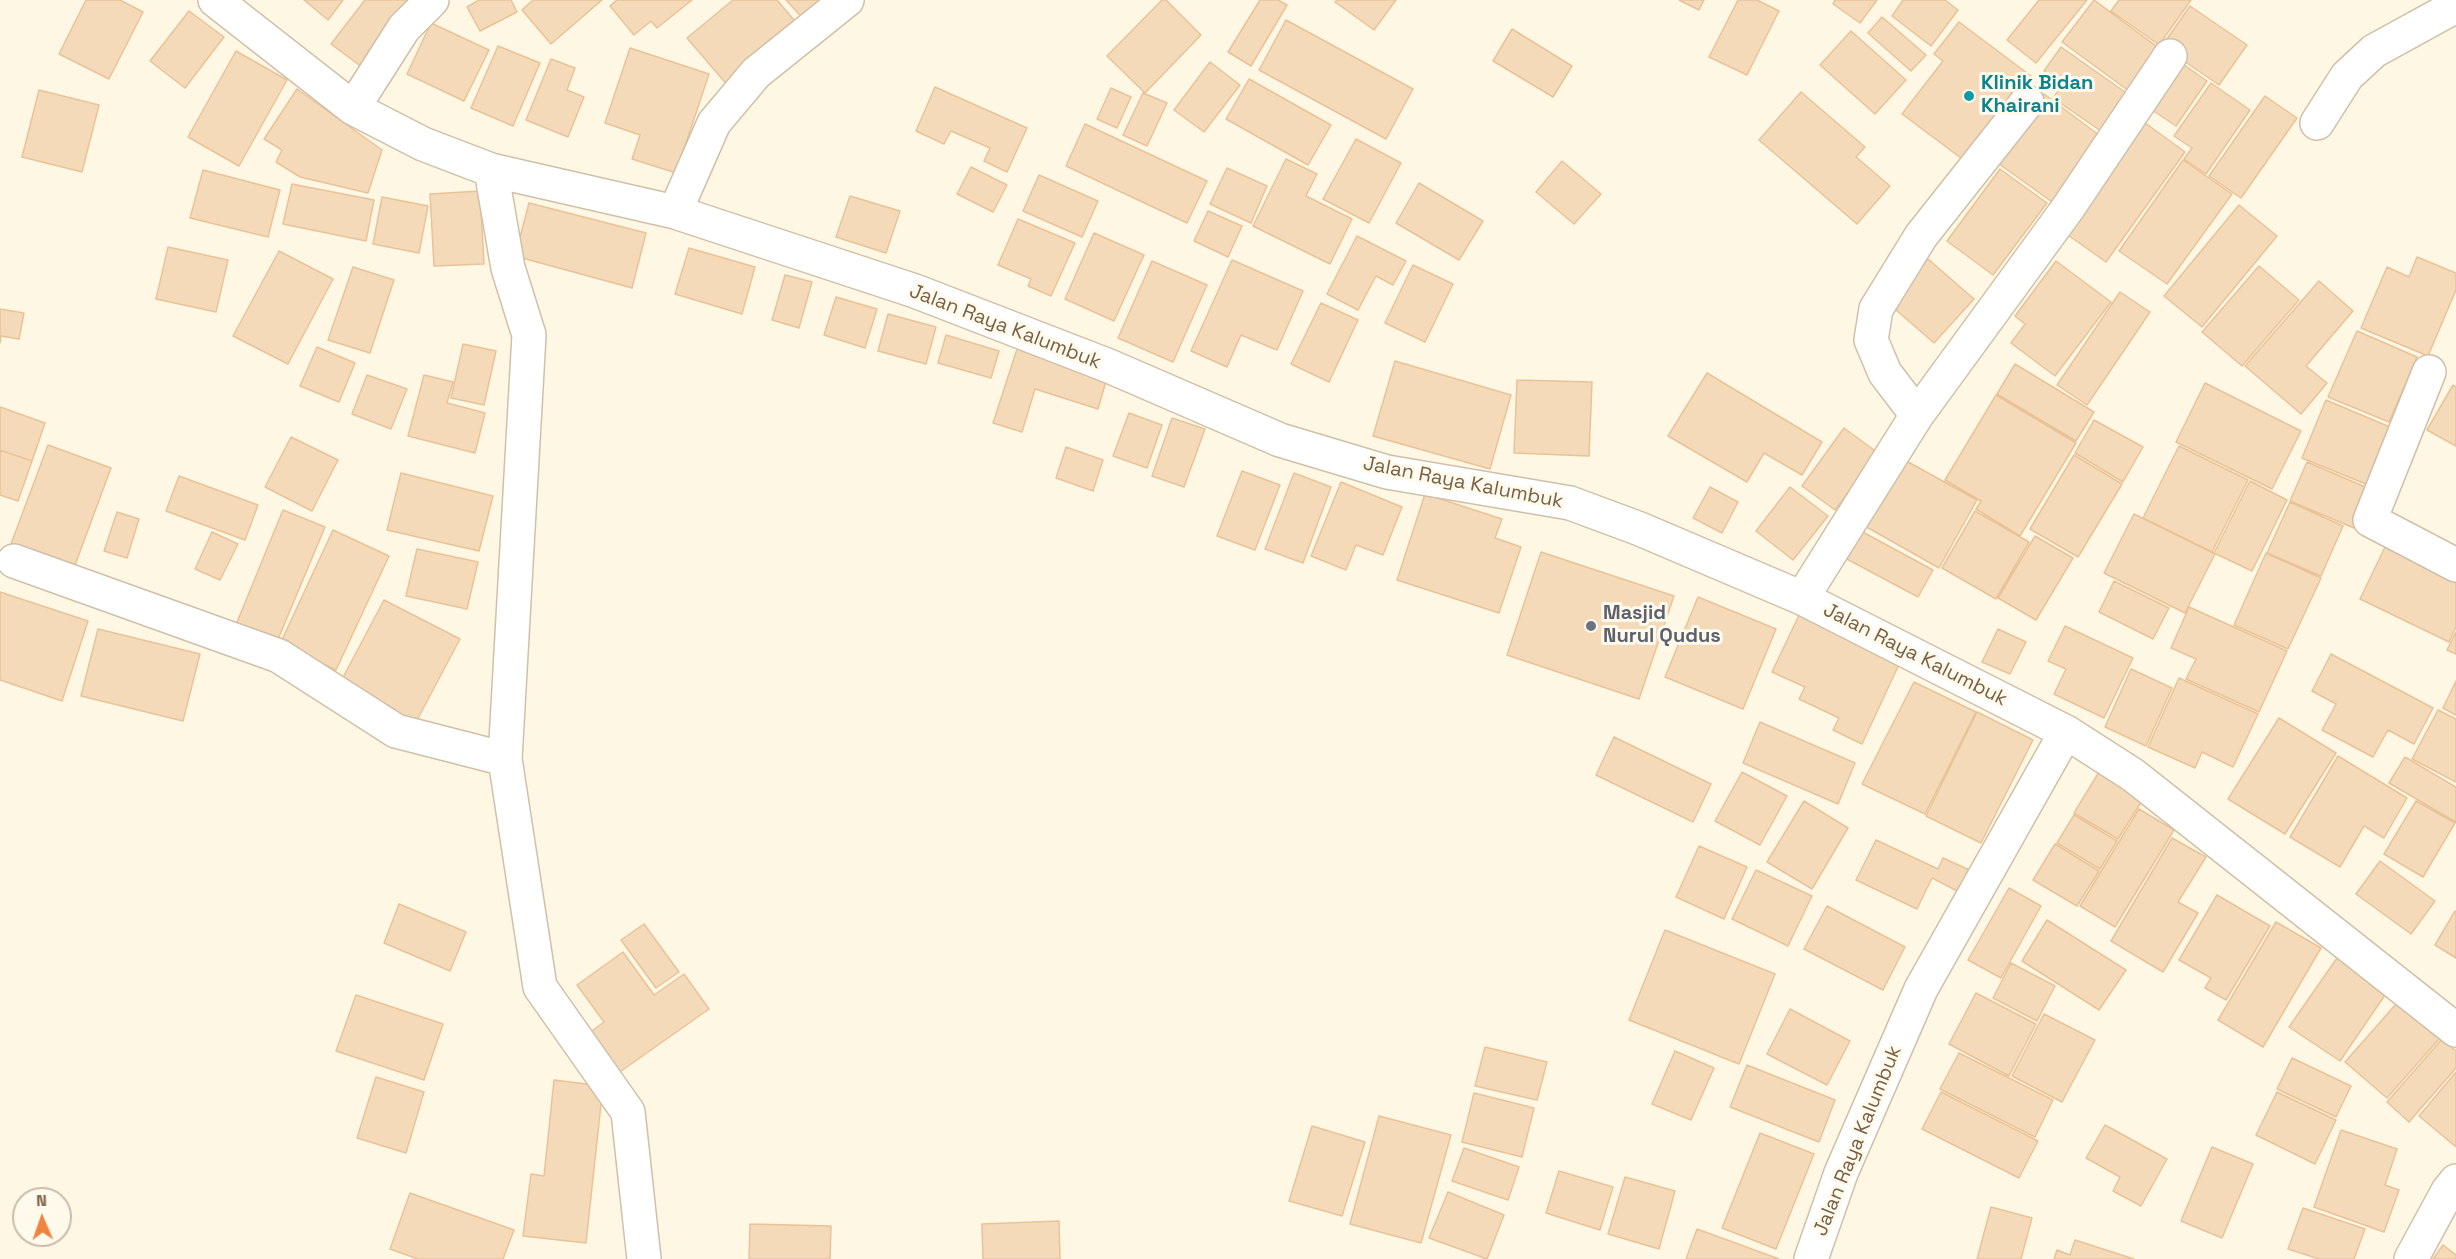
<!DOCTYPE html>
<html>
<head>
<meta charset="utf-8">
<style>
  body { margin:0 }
  #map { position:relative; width:2456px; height:1259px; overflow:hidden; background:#fef7e3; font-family:"Space Grotesk",sans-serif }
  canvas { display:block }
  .north { position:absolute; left:12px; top:1187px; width:60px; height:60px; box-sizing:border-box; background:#fffaeb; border:2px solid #c9bca9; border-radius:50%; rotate:358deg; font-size:16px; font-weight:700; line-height:24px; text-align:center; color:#786047 }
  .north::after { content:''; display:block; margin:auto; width:21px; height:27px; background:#ef8341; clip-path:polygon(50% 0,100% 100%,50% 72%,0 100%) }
</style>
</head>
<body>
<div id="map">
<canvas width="2456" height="1259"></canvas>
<div class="north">N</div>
</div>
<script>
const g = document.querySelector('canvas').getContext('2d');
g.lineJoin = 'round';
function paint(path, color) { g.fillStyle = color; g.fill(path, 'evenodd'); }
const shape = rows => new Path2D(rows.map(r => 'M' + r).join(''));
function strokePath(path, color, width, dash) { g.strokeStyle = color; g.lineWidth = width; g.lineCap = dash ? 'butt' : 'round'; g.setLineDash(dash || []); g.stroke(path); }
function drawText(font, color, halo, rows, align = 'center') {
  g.font = font + ' "Space Grotesk",sans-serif'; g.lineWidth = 6; g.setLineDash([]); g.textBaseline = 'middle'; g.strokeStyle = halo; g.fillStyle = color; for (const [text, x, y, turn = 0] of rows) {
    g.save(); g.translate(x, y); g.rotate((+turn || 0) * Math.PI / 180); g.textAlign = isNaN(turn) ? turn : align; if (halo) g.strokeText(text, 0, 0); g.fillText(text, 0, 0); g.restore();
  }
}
const building = shape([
  [86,0,120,0,143,12,109,79,59,54,86,0],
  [304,0,343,0,328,20,304,0],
  [365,0,423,0,367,71,331,44,365,0],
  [479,0,511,0,517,12,480,31,467,7,479,0],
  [533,0,602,0,551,44,522,10,533,0],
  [617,0,692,0,657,28,651,21,634,35,610,6,617,0],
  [733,0,777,0,800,27,729,87,687,38,733,0],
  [786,0,835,0,809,25,786,0],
  [1162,0,1166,0,1201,35,1145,93,1107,56,1162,0],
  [1260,0,1278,0,1287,5,1251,66,1228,52,1260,0],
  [1337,0,1396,0,1374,30,1335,2,1337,0],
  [1679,0,1704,0,1699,10,1679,0],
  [1738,0,1757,0,1779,11,1747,75,1709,57,1738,0],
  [1835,0,1877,0,1860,23,1833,4,1835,0],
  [1903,0,1945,0,1958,10,1931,46,1892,16,1903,0],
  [2039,0,2087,0,2036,63,2007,40,2039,0],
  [2094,0,2164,52,2133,94,2062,42,2094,0],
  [2119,0,2191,0,2159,45,2111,11,2119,0],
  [2190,6,2247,45,2219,85,2162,46,2190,6],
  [189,11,224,37,185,88,150,61,189,11],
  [1882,17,1926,55,1911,71,1868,33,1882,17],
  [1286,20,1413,89,1386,139,1259,70,1286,20],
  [1959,22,2035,79,1969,164,1902,114,1943,61,1934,54,1959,22],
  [431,23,489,50,464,101,407,74,431,23],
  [1512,29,1572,66,1553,97,1493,61,1512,29],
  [1851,31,1906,80,1875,114,1820,65,1851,31],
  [498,46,540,63,513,126,471,108,498,46],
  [2061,47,2135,99,2108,136,2053,98,2063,84,2044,71,2061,47],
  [630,48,709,74,676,173,632,159,640,135,605,123,630,48],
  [236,51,287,80,239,166,188,137,236,51],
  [551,59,575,68,567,90,584,97,568,137,526,120,551,59],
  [2177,60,2207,81,2176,126,2146,106,2177,60],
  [1210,62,1240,85,1204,132,1174,110,1210,62],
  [1249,79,1331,125,1308,165,1226,119,1249,79],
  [2211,83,2250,110,2206,174,2184,159,2192,148,2174,136,2211,83],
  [935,87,1027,128,1007,172,984,161,990,148,951,131,944,144,916,131,935,87],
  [1111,88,1131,97,1117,128,1097,119,1111,88],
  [297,89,382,150,368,193,300,177,276,162,282,150,264,139,297,89],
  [39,90,99,105,82,172,22,157,39,90],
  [1801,92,1865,147,1856,157,1890,186,1857,224,1759,140,1801,92],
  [1143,93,1167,103,1147,146,1123,135,1143,93],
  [2044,94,2107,141,2059,207,1995,161,2044,94],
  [2265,96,2297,118,2241,198,2209,176,2265,96],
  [2137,117,2185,152,2106,262,2058,228,2137,117],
  [1085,124,1207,181,1187,223,1066,166,1085,124],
  [1356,139,1401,163,1369,223,1323,199,1356,139],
  [1286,159,1317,174,1306,196,1352,219,1330,264,1253,226,1286,159],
  [2183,160,2232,194,2167,284,2119,251,2183,160],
  [1562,161,1601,194,1574,224,1536,192,1562,161],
  [971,167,1007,185,993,212,957,194,971,167],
  [1227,168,1267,186,1251,223,1210,204,1227,168],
  [2000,169,2047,203,1993,275,1947,241,2000,169],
  [203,170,280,190,268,237,190,218,203,170],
  [1039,175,1098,201,1082,237,1023,211,1039,175],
  [1419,183,1483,221,1459,260,1396,223,1419,183],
  [292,184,374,200,366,241,283,224,292,184],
  [480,191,484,264,434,266,430,194,480,191],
  [850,196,900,211,886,253,836,237,850,196],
  [382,197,428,206,419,253,373,244,382,197],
  [529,203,646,233,632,288,515,256,529,203],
  [2239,205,2277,236,2202,327,2164,296,2239,205],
  [1208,211,1242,226,1228,257,1194,241,1208,211],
  [1018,219,1075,243,1051,296,1028,286,1031,279,998,265,1018,219],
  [1094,233,1144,255,1114,321,1065,299,1094,233],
  [1357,236,1406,261,1393,285,1376,276,1358,310,1327,294,1357,236],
  [168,247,228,260,216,312,156,299,168,247],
  [689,248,755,267,742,314,675,294,689,248],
  [279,251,333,279,288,364,233,336,279,251],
  [2417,257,2456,273,2456,290,2428,356,2361,328,2387,267,2409,277,2417,257],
  [1928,259,1974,299,1934,343,1888,303,1928,259],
  [1232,260,1303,291,1277,350,1241,335,1227,367,1191,351,1232,260],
  [1152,261,1207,285,1173,362,1118,338,1152,261],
  [2056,261,2111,302,2055,376,2011,343,2025,324,2015,316,2056,261],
  [1413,265,1453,284,1425,342,1385,323,1413,265],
  [2259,266,2299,300,2242,366,2202,332,2259,266],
  [353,267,394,280,370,353,328,340,353,267],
  [785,275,812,282,799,328,772,320,785,275],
  [2319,281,2353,311,2306,366,2327,383,2301,414,2245,366,2319,281],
  [2120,292,2150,312,2087,405,2057,385,2120,292],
  [836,297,877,309,865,348,824,335,836,297],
  [1321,303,1358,320,1329,382,1291,364,1321,303],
  [0,309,24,313,19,339,1,336,0,343,0,309],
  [888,314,936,327,926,364,878,351,888,314],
  [2357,331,2417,357,2389,422,2328,397,2357,331],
  [946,335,999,351,991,378,938,363,946,335],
  [463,344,496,351,484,405,451,398,463,344],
  [317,347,355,363,339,402,300,386,317,347],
  [1017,349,1107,378,1098,409,1035,389,1022,432,993,423,1017,349],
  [1395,361,1511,395,1490,469,1373,436,1395,361],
  [2015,364,2094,412,2076,441,1997,394,2015,364],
  [1707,373,1822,442,1802,475,1764,453,1747,482,1668,436,1707,373],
  [367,375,407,389,391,429,352,414,367,375],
  [424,375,453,382,447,403,485,413,475,453,408,436,424,375],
  [1517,380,1592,382,1589,456,1514,453,1517,380],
  [2205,383,2301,431,2272,489,2176,442,2205,383],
  [2453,385,2456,387,2456,446,2427,430,2453,385],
  [1996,395,2076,443,2020,536,1976,509,1981,501,1945,480,1996,395],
  [2326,400,2397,430,2373,487,2302,458,2326,400],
  [0,407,45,423,32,461,0,450,0,407],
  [1129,413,1162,425,1147,468,1113,456,1129,413],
  [1172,418,1205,429,1184,487,1152,476,1172,418],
  [2094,420,2143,447,2123,482,2075,453,2094,420],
  [1844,428,1878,453,1835,510,1802,486,1844,428],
  [291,437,338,460,312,511,265,487,291,437],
  [48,445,111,468,71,576,8,552,48,445],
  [2179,446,2248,480,2212,552,2143,518,2179,446],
  [1066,447,1103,460,1093,491,1056,478,1066,447],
  [0,450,32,461,18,501,0,495,0,450],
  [2074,455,2122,484,2078,557,2030,529,2074,455],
  [1901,458,1977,500,1939,568,1863,525,1901,458],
  [2307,462,2370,489,2354,528,2290,501,2307,462],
  [1242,471,1280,485,1255,550,1217,536,1242,471],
  [401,473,493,496,479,551,387,530,401,473],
  [1294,473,1331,487,1303,563,1265,549,1294,473],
  [179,476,258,505,245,540,166,511,179,476],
  [2250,481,2287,500,2252,571,2214,553,2250,481],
  [1341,482,1402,507,1383,555,1356,545,1346,570,1311,556,1341,482],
  [1710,487,1738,502,1722,533,1693,518,1710,487],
  [1790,487,1828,516,1793,560,1756,531,1790,487],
  [1425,494,1502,519,1495,538,1521,547,1499,613,1397,580,1425,494],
  [2290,502,2343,526,2321,576,2267,553,2290,502],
  [283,510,325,527,276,644,235,627,283,510],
  [1975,511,2029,542,1996,599,1942,568,1975,511],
  [117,512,139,519,127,558,104,551,117,512],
  [2134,514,2215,554,2185,613,2104,573,2134,514],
  [333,530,389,556,336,670,280,644,333,530],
  [1859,530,1933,570,1918,597,1845,558,1859,530],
  [212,532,238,544,220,580,195,569,212,532],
  [2035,536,2073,558,2036,620,1998,598,2035,536],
  [2386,545,2456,578,2456,627,2449,642,2360,599,2386,545],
  [417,549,478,562,467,609,406,596,417,549],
  [1541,552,1674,596,1639,699,1507,655,1541,552],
  [2266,553,2321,578,2288,649,2234,625,2266,553],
  [2114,581,2169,608,2153,639,2099,612,2114,581],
  [0,592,88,621,62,701,0,680,0,592],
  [1698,597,1776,629,1743,709,1665,677,1698,597],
  [384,600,460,639,415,724,339,685,384,600],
  [2189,607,2287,651,2259,712,2186,679,2196,659,2171,648,2189,607],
  [1801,611,1902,658,1862,744,1833,730,1839,718,1799,699,1805,687,1772,672,1801,611],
  [2065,626,2133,658,2104,718,2054,694,2066,669,2048,661,2065,626],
  [98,629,200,654,183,721,81,696,98,629],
  [1998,629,2026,642,2010,674,1982,662,1998,629],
  [2456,632,2456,654,2447,650,2456,632],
  [2331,654,2433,708,2414,744,2388,730,2373,757,2322,730,2336,704,2312,691,2331,654],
  [2131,669,2172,688,2146,746,2105,727,2131,669],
  [2179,678,2258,714,2233,767,2202,752,2195,768,2148,747,2179,678],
  [2456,681,2456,715,2443,708,2456,681],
  [1914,682,1976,712,1925,814,1862,784,1914,682],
  [2438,710,2456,719,2456,782,2412,759,2438,710],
  [1977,712,2033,740,1981,843,1926,816,1977,712],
  [2279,718,2336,753,2285,834,2228,799,2279,718],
  [1760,722,1855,763,1838,804,1743,763,1760,722],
  [1614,737,1711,784,1693,822,1596,775,1614,737],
  [2338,756,2407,798,2384,838,2364,826,2340,867,2290,837,2338,756],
  [2405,757,2456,787,2456,822,2389,783,2405,757],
  [1742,772,1787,796,1760,845,1715,821,1742,772],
  [2099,772,2143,799,2118,839,2074,813,2099,772],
  [1804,801,1848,828,1812,889,1767,862,1804,801],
  [2416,801,2455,823,2423,877,2384,854,2416,801],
  [2139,809,2174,830,2115,927,2080,906,2139,809],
  [2074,815,2117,841,2100,869,2057,843,2074,815],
  [2172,838,2206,857,2178,902,2198,913,2163,972,2111,941,2172,838],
  [1876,840,1938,869,1943,858,1976,873,1965,895,1932,878,1917,909,1856,880,1876,840],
  [2055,844,2099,871,2077,906,2033,880,2055,844],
  [1699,846,1747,867,1724,919,1676,897,1699,846],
  [2380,861,2435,901,2411,934,2356,894,2380,861],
  [1756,870,1812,896,1788,946,1732,919,1756,870],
  [2009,888,2041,906,2001,978,1968,960,2009,888],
  [2217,895,2270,926,2226,1000,2205,988,2211,978,2179,960,2217,895],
  [399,904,466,932,450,971,384,943,399,904],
  [1827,906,1905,947,1883,990,1804,949,1827,906],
  [2455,911,2456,912,2456,958,2435,945,2455,911],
  [2047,920,2126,970,2099,1010,2022,961,2047,920],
  [2276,922,2321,948,2263,1047,2218,1020,2276,922],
  [644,924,679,972,656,988,621,940,644,924],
  [1665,930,1775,974,1739,1064,1629,1020,1665,930],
  [623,952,654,995,684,974,709,1009,617,1074,588,1034,604,1022,577,985,623,952],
  [2337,958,2387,992,2340,1061,2289,1027,2337,958],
  [2011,963,2055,986,2037,1021,1993,998,2011,963],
  [1976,993,2036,1024,2009,1076,1949,1044,1976,993],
  [356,995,443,1024,424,1080,336,1051,356,995],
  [2397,1003,2439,1039,2387,1098,2345,1062,2397,1003],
  [1790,1009,1850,1041,1827,1085,1767,1054,1790,1009],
  [2044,1014,2095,1040,2062,1102,2012,1076,2044,1014],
  [2442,1039,2456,1051,2456,1068,2409,1122,2387,1102,2442,1039],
  [1485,1047,1547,1062,1537,1100,1475,1086,1485,1047],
  [1675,1051,1714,1068,1691,1120,1652,1104,1675,1051],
  [1959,1053,2053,1100,2035,1137,1940,1089,1959,1053],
  [2292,1058,2351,1086,2336,1117,2277,1089,2292,1058],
  [1747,1065,1835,1100,1819,1142,1730,1107,1747,1065],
  [2456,1072,2456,1147,2419,1116,2456,1072],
  [376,1077,424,1092,406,1153,357,1138,376,1077],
  [554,1080,603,1086,586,1243,523,1236,531,1174,544,1176,554,1080],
  [1941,1092,2038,1141,2019,1178,1922,1129,1941,1092],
  [2277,1092,2336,1120,2315,1164,2256,1135,2277,1092],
  [1474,1093,1534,1108,1522,1157,1462,1142,1474,1093],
  [1379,1116,1451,1135,1421,1243,1350,1224,1379,1116],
  [2105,1125,2167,1159,2141,1206,2113,1191,2120,1177,2086,1158,2105,1125],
  [1312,1126,1365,1142,1342,1216,1289,1201,1312,1126],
  [2341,1130,2397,1149,2385,1185,2399,1190,2384,1232,2314,1207,2341,1130],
  [1760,1133,1814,1154,1776,1249,1722,1228,1760,1133],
  [2212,1147,2253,1164,2222,1238,2181,1221,2212,1147],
  [1464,1148,1519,1167,1508,1200,1452,1181,1464,1148],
  [1559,1171,1613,1187,1600,1230,1546,1213,1559,1171],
  [1625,1177,1675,1191,1659,1249,1608,1234,1625,1177],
  [1448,1192,1504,1215,1487,1259,1429,1238,1448,1192],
  [410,1193,514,1230,503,1259,418,1259,390,1249,410,1193],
  [1991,1207,2032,1218,2021,1259,1977,1259,1991,1207],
  [2303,1208,2365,1229,2354,1259,2319,1259,2288,1249,2303,1208],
  [1059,1221,1060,1259,983,1259,982,1224,1059,1221],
  [750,1224,831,1226,830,1259,749,1259,750,1224],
  [1697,1229,1779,1259,1686,1259,1697,1229],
  [2075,1240,2134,1259,2054,1259,2057,1250,2070,1255,2075,1240],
  [2443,1245,2456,1255,2456,1259,2433,1259,2443,1245]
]);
paint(building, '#f5dab9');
strokePath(building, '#e9c398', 1.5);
const minor = shape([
  [215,0,353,108,423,144,491,170,675,212,915,291,1109,366,1280,440,1387,472,1570,503,1640,529,1802,598,2066,732,1921,989,1841,1173,1811,1259],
  [353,108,404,28,432,0],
  [2317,123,2347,76,2374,51,2456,6],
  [491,170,508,268,529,335,505,759,540,987,628,1112,644,1259],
  [675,212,714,123,756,73,847,0],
  [2429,372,2370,520,2456,565],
  [1917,415,1885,373,1871,340,1876,309,1921,236,2027,102],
  [14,561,279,656,396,731,505,759],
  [1802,598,1917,415,2068,208,2170,56],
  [2066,732,2133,775,2456,1030],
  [2411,1259,2448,1191,2456,1181]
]);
strokePath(minor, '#d0c0a9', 36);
strokePath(minor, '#fff', 33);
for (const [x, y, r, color] of [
  [1969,96,6,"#0f9aa8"],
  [1591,626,6,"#6b7280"]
]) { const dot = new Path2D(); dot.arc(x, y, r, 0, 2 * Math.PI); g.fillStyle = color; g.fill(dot); strokePath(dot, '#fffaeb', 2); }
drawText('bold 20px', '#0d838f', '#fffaeb', [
  ["Klinik Bidan",1981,84],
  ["Khairani",1981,107]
], 'left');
drawText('20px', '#786047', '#fffaeb', [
  ["Jalan Raya Kalumbuk",1005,327,21],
  ["Jalan Raya Kalumbuk",1463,483,11],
  ["Jalan Raya Kalumbuk",1915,655,27],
  ["Jalan Raya Kalumbuk",1858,1141,-68]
]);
drawText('bold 20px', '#5b616d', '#fffaeb', [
  ["Masjid",1603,614],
  ["Nurul Qudus",1603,637]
], 'left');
</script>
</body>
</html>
